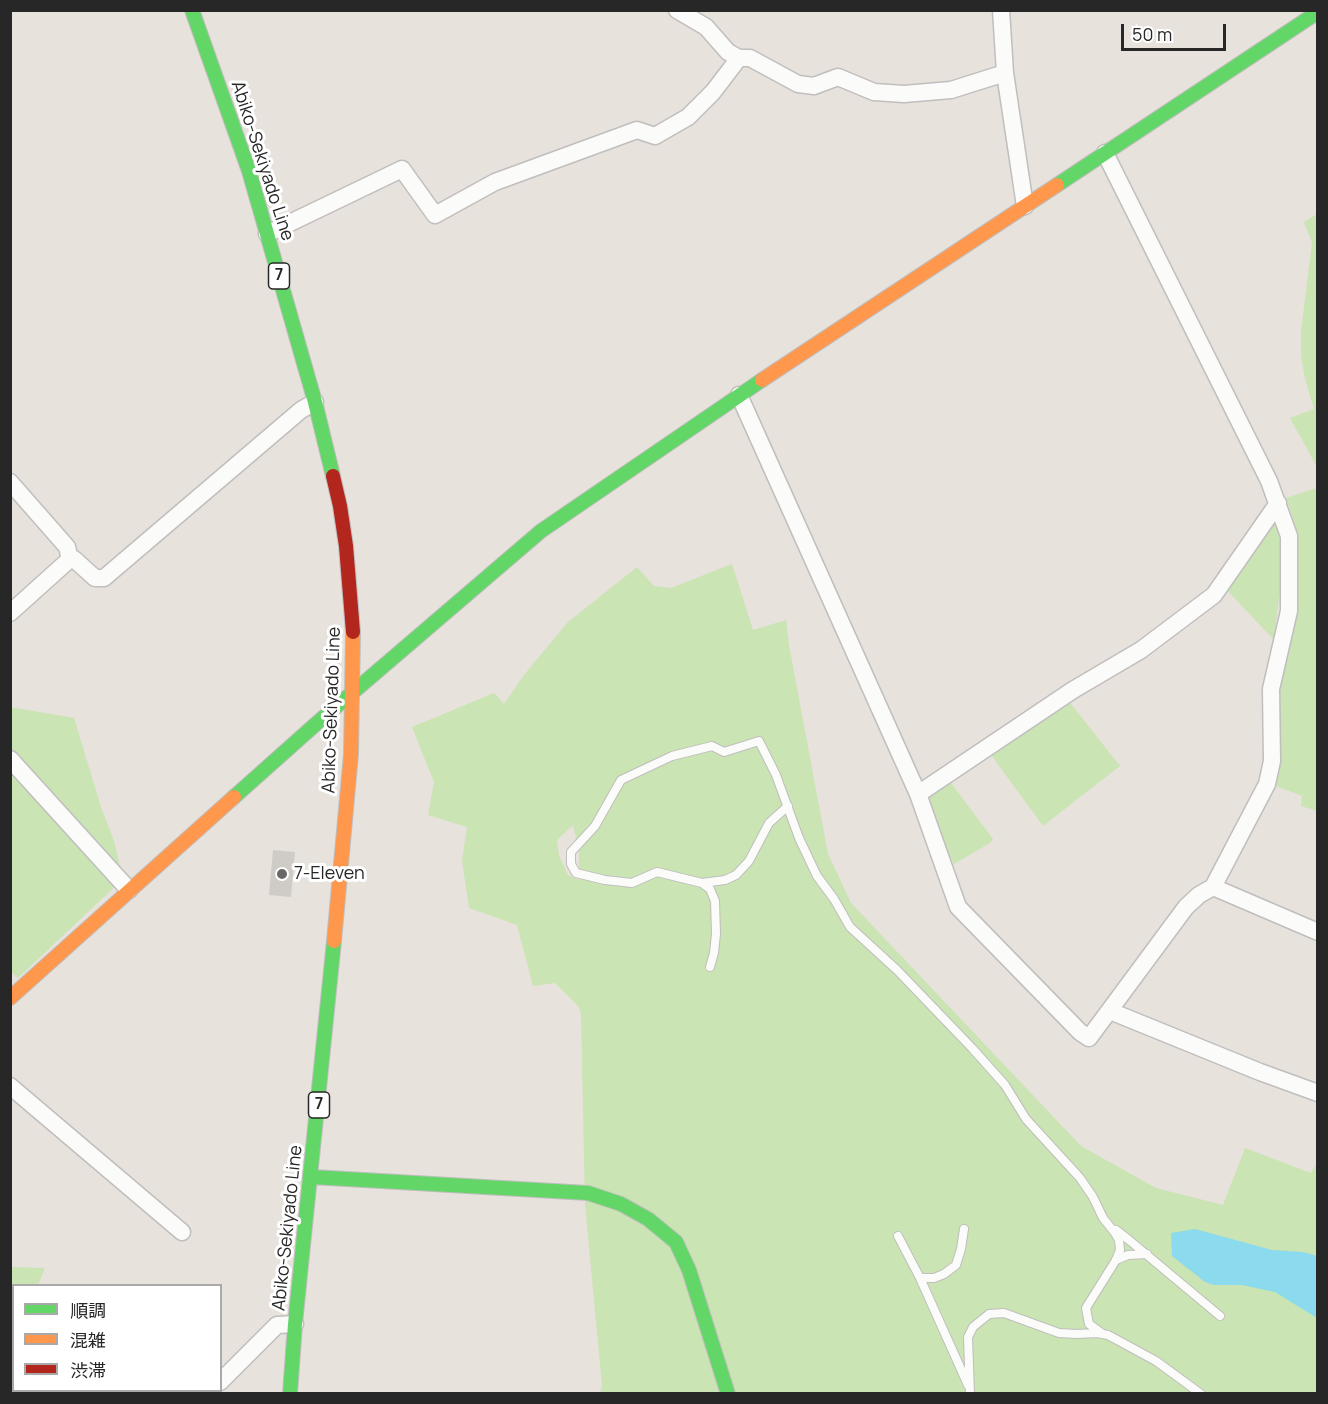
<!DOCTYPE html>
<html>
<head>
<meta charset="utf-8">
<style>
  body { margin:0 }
  #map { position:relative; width:1328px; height:1404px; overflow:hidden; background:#e7e2dc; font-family:Manrope,"Noto Sans JP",sans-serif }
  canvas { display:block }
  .frame { position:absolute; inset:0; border:12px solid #272727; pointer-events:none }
  .legend { position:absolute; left:12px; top:1284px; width:210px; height:108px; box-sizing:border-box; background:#fff; border:2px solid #a9a9a9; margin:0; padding:8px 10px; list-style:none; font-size:18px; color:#272727 }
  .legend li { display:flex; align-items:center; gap:12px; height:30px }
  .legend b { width:30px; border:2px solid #a9a9a9 }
  .scale { position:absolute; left:1121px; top:24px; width:105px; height:27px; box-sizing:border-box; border:3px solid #272727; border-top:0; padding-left:8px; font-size:18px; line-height:21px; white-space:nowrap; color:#272727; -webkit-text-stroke:4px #fff; paint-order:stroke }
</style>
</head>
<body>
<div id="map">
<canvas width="1328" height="1404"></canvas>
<div class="frame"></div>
<ul class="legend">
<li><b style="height:8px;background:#63d668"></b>順調</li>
<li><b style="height:8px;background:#ff974d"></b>混雑</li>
<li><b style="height:8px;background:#b3261e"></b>渋滞</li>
</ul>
<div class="scale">50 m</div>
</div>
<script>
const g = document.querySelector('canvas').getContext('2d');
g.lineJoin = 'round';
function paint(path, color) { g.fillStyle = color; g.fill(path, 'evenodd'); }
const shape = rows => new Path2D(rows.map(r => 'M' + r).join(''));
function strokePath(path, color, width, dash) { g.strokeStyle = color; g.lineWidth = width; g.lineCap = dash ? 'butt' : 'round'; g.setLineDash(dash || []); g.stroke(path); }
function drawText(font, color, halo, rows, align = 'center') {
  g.font = font + ' Manrope,sans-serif'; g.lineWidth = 6; g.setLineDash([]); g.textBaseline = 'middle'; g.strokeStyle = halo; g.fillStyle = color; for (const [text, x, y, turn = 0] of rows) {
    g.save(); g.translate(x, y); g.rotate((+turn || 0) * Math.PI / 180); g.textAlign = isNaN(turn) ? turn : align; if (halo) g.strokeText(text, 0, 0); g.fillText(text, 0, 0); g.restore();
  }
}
paint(shape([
  [1317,214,1317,467,1290,418,1314,409,1305,379,1301,356,1301,332,1312,242,1304,222],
  [1317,488,1317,811,1301,806,1302,796,1276,786,1280,757,1279,704,1281,684,1296,621,1298,591,1296,527,1286,498],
  [1275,512,1279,534,1282,571,1274,640,1225,588],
  [732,564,753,630,786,620,789,645,828,854,851,903,1081,1146,1156,1188,1223,1205,1245,1148,1311,1173,1317,1163,1317,1393,600,1393,602,1386,585,1204,581,1014,579,1007,555,983,533,986,517,925,469,908,462,861,467,827,428,815,434,782,412,727,494,693,504,704,524,675,568,622,637,567,654,586,671,588],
  [573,825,579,849,579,880,568,875,559,856,557,840],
  [1067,699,1120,766,1043,826,989,752],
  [10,707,74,718,101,807,114,841,123,879,18,978,10,971],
  [948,779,993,839,990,843,954,864,924,802,924,796],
  [11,1267,45,1268,38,1285,14,1286,14,1347,11,1354]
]), '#cae4b3');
paint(shape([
  [1195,1229,1272,1250,1303,1252,1317,1256,1317,1318,1275,1292,1242,1285,1214,1285,1205,1282,1172,1256,1171,1233]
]), '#8bdaed');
paint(shape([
  [273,850,295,852,291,897,269,895]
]), '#cfccc8');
const lane = shape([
  [788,806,769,823,749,861,736,875,725,880,702,883,657,872,632,883,605,880,576,873,571,864,571,852,595,826,621,780,672,756,712,746,724,752,759,741,776,775,799,838,817,876,834,899,850,927,897,970,972,1048,1005,1085,1026,1119,1080,1178,1093,1197,1103,1218,1115,1233,1119,1240,1120,1250,1116,1260,1086,1308,1089,1324,1103,1334],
  [702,883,710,889,715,901,716,934,714,953,710,967],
  [1116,1230,1129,1240,1220,1316],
  [898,1236,920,1278,968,1385],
  [1116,1260,1128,1255,1147,1254],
  [920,1278,934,1278,944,1274,956,1265,961,1249,964,1229],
  [970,1394,968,1337,973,1327,989,1314,1004,1313,1059,1333,1077,1334,1097,1333,1108,1335,1156,1361,1201,1394]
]);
const street = shape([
  [677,10,706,27,728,52,739,58,750,58,798,84,814,86,838,77,874,92,904,94,951,90,1005,73],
  [1001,10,1005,73,1025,206],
  [1105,153,1269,481,1289,536,1289,611,1271,689,1272,761,1267,784,1213,887,1318,932],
  [267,234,402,169,435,215,495,182,637,130,655,136,688,117,713,92,739,58],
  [739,395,918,794,958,907,1080,1032,1089,1038,1186,907,1199,895,1213,887],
  [10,482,67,547,70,559],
  [10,613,70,559,74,559,95,578,104,578,301,410,315,402],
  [10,759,129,890],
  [918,794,1073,690,1141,650,1214,595,1278,503],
  [1110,1011,1260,1072,1318,1093],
  [10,1086,182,1232],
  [220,1382,277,1325,295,1324]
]);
const fast = shape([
  [192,10,249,171,315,402,333,476],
  [1057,185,1318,12],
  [234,797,317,723,541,531,762,380],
  [312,1177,588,1193,621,1204,648,1219,676,1242,689,1270,728,1394],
  [290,1394,295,1324,334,941]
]);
const slow = shape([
  [762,380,1057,185],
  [334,941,351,754,353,632],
  [10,998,234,797]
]);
const jam = shape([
  [333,476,340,506,346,546,353,632]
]);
strokePath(lane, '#c0bebe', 10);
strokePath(street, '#c0bebe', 19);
strokePath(fast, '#c0bebe', 16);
strokePath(slow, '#c0bebe', 16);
strokePath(jam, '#c0bebe', 16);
strokePath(lane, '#fbfbfa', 8);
strokePath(street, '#fbfbfa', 16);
strokePath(fast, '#63d668', 14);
strokePath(slow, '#ff974d', 14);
strokePath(jam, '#b3261e', 14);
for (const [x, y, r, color] of [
  [282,874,6,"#6a6866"]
]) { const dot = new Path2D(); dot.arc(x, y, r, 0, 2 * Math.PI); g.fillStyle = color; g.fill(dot); strokePath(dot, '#fff', 2); }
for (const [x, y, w] of [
  [279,276,21],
  [319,1105,21]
]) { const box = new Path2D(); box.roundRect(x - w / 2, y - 13, w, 26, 4.5); g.fillStyle = '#fff'; g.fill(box); strokePath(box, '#272727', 1.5); }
drawText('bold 16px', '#272727', null, [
  ["7",279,276],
  ["7",319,1105]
]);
drawText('18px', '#272727', '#fff', [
  ["Abiko-Sekiyado Line",262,161,72],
  ["Abiko-Sekiyado Line",332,710,-88],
  ["Abiko-Sekiyado Line",288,1228,-84]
]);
drawText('18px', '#272727', '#fff', [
  ["7-Eleven",294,874]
], 'left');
</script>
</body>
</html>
